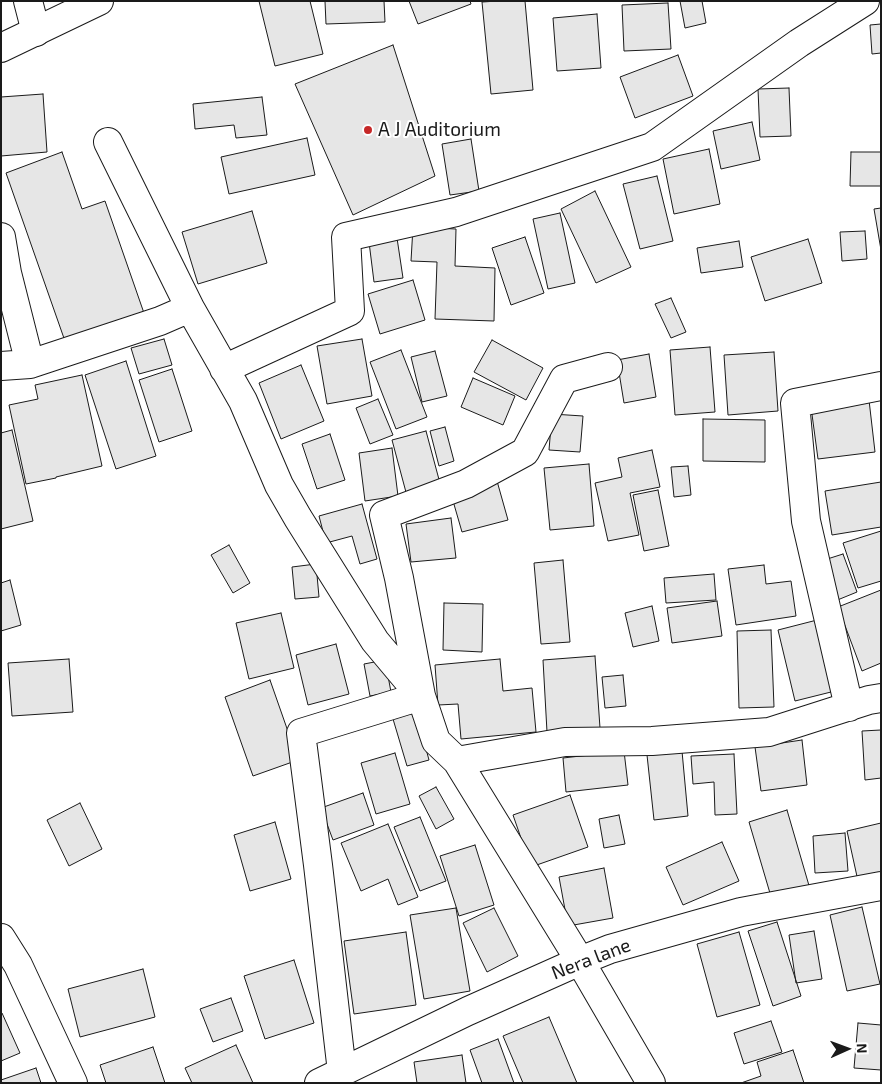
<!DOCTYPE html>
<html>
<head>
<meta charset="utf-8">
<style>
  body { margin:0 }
  #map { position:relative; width:882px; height:1084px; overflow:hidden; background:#fff; font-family:"Exo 2",sans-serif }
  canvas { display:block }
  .frame { position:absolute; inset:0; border:2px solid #1a1a1a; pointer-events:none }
  .north { position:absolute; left:822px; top:1024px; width:50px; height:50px; -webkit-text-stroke:4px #fff; paint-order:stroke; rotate:88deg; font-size:14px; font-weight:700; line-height:20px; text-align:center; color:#1a1a1a }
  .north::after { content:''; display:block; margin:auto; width:18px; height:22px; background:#1a1a1a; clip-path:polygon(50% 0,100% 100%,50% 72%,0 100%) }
</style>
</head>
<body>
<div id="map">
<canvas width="882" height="1084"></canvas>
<div class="frame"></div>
<div class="north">N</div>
</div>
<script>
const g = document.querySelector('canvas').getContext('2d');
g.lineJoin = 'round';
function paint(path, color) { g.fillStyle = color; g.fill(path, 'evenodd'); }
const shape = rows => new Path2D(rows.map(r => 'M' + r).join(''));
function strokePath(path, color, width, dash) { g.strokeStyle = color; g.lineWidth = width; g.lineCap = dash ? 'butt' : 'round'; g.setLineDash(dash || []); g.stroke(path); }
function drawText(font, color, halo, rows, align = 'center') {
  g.font = font + ' "Exo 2",sans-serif'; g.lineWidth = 4; g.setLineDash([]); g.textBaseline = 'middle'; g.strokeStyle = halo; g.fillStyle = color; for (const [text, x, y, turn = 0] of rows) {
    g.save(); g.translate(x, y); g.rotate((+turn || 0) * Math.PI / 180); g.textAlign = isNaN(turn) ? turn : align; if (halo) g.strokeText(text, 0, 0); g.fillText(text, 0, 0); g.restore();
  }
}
const building = shape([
  [259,1,310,1,323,54,275,66,259,1],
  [325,1,384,1,385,22,326,24,325,1],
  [409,1,470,1,471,4,418,24,409,1],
  [498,1,525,1,533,90,491,94,482,2,498,1],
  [680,1,702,1,706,23,685,28,680,1],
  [668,3,671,49,624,51,622,5,668,3],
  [597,14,601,68,557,71,553,18,597,14],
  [881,24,881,53,872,54,870,25,881,24],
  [393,45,435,176,353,215,295,84,393,45],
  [678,55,693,96,635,118,620,77,678,55],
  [789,88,791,136,760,137,758,89,789,88],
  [43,94,47,152,1,156,1,97,43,94],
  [262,97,267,135,236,138,234,125,195,129,193,104,262,97],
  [752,122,760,160,721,169,713,131,752,122],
  [307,138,315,175,229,194,221,157,307,138],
  [471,139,479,191,450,195,442,144,471,139],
  [709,149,720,204,674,214,663,159,709,149],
  [62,152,82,209,105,201,145,316,66,344,6,173,62,152],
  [851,152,881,152,881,186,850,186,851,152],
  [657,176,673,241,640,249,623,184,657,176],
  [595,191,631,267,596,283,561,209,595,191],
  [881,208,881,250,874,209,881,208],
  [252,211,267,263,198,284,182,232,252,211],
  [560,213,575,283,548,289,533,219,560,213],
  [413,227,456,229,455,266,495,268,494,321,435,319,437,262,411,261,413,227],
  [865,231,867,259,842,261,840,232,865,231],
  [525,237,544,293,511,305,492,248,525,237],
  [397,238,403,278,374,282,369,242,397,238],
  [808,239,822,283,765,301,751,257,808,239],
  [739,241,743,267,701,273,697,248,739,241],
  [413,280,425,320,380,334,368,294,413,280],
  [671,298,686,332,671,338,655,304,671,298],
  [164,339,172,365,139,374,131,348,164,339],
  [362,339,372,396,327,404,317,346,362,339],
  [492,340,543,368,526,400,474,372,492,340],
  [710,347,715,412,675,415,670,350,710,347],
  [401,350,427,417,396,429,370,362,401,350],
  [435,351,447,396,422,402,411,357,435,351],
  [774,352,778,411,728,415,724,355,774,352],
  [649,354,656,397,624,403,617,360,649,354],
  [126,361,156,456,116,469,85,375,126,361],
  [301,365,324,421,281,439,259,383,301,365],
  [172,369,192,431,159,442,139,380,172,369],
  [82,375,102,466,56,477,56,478,26,484,9,405,38,399,35,385,82,375],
  [473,378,515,396,503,425,461,407,473,378],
  [378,399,393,435,370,444,356,408,378,399],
  [869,400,875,452,818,459,811,407,869,400],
  [552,414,583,416,580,452,549,450,552,414],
  [703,419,765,420,765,462,703,461,703,419],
  [445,427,454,461,439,466,430,431,445,427],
  [12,430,33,521,1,529,1,433,12,430],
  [426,431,441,487,407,496,392,440,426,431],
  [330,434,345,480,317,489,302,444,330,434],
  [392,448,398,496,365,501,359,453,392,448],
  [652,450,660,487,630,493,639,535,608,541,595,483,622,477,618,458,652,450],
  [589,464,594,526,550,530,544,468,589,464],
  [688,466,691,495,674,497,671,467,688,466],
  [497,481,508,520,462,532,451,494,497,481],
  [881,482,881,527,832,535,825,491,881,482],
  [658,490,669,546,644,551,633,495,658,490],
  [362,504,377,559,360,564,352,536,326,543,319,516,362,504],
  [451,518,456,558,411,562,406,524,451,518],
  [881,531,881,581,858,588,843,543,881,531],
  [229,545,250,583,233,593,211,555,229,545],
  [843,554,857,592,835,601,821,561,843,554],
  [563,560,570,642,541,644,534,563,563,560],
  [316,564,319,597,295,599,292,567,316,564],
  [764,565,766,584,791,581,796,616,736,625,728,569,764,565],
  [714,574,716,600,666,603,664,578,714,574],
  [10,580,21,625,1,631,1,583,10,580],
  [881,590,881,663,862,671,838,607,881,590],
  [717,601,722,636,672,643,667,608,717,601],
  [444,603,483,604,482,652,443,650,444,603],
  [652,606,659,641,633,647,625,613,652,606],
  [281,613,294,668,249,679,236,623,281,613],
  [821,619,839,690,795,701,778,630,821,619],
  [771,630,774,707,739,708,737,631,771,630],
  [336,644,349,694,308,705,296,655,336,644],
  [595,656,600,728,547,732,543,660,595,656],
  [69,659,73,712,12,716,8,663,69,659],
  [500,659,503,691,532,688,536,732,461,739,458,704,438,705,435,665,500,659],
  [385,660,391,692,370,696,364,664,385,660],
  [623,675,626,706,605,708,602,677,623,675],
  [270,680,298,760,253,776,225,697,270,680],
  [416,712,429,760,407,766,393,719,416,712],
  [881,730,881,778,865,780,862,731,881,730],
  [802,740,807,785,761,791,755,747,802,740],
  [624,751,628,785,566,792,563,758,624,751],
  [682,751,688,816,654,820,647,755,682,751],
  [395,753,410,804,376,814,361,763,395,753],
  [734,754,737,814,715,815,714,782,693,784,691,756,734,754],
  [436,787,454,819,436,829,419,796,436,787],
  [363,793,374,825,333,840,321,808,363,793],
  [570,795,588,847,531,867,513,815,570,795],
  [80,803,102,849,69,866,47,820,80,803],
  [787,810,810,889,772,900,749,822,787,810],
  [619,815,625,844,604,848,599,819,619,815],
  [420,817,446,881,420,891,394,827,420,817],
  [275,822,291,879,250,891,234,835,275,822],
  [881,823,881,876,858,881,847,831,881,823],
  [388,824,418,897,398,905,388,879,361,891,341,843,388,824],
  [845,833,848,871,815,873,813,836,845,833],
  [722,842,739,881,683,905,666,867,722,842],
  [475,845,494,905,459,916,440,856,475,845],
  [604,868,613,918,568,926,559,877,604,868],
  [862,907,880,984,847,991,830,915,862,907],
  [456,908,470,991,424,999,410,915,456,908],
  [494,908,518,956,487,972,463,923,494,908],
  [777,922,801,996,773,1006,748,931,777,922],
  [814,931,822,979,796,983,789,935,814,931],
  [406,932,416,1005,354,1014,344,941,406,932],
  [739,932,760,1005,717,1017,697,944,739,932],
  [294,960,314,1023,265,1039,244,976,294,960],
  [143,969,155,1017,80,1037,68,989,143,969],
  [231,998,243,1031,213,1042,200,1009,231,998],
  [1,1013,2,1013,20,1053,1,1061,1,1013],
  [549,1017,577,1083,523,1083,503,1036,549,1017],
  [771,1021,782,1052,744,1064,734,1033,771,1021],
  [858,1023,881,1025,881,1070,854,1068,858,1023],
  [498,1039,514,1083,482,1083,470,1050,498,1039],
  [236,1045,253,1083,192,1083,185,1068,236,1045],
  [153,1047,165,1083,106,1083,100,1065,153,1047],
  [793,1050,804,1083,741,1083,761,1076,757,1062,793,1050],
  [462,1055,466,1083,417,1083,414,1062,462,1055],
  [36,1068,41,1083,1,1083,1,1080,36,1068]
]);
paint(building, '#e6e6e6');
strokePath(building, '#1a1a1a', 1);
const street = shape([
  [28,1,36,32],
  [108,142,190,308],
  [1,237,7,273,30,364,160,321,190,308,243,401,279,485,298,518,375,641,421,696,436,741,457,761,565,742,652,741,769,732,869,700,881,698],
  [1,366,30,364],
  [224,369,350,311,346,237,456,212,652,147,799,43,865,1],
  [849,707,806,521,795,403,881,386],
  [457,761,580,961,651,1083],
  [342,1072,318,865,301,733,421,696,399,578,384,515,466,484,525,452,564,379,608,367],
  [319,1083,468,1011,580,961,610,949,741,912,881,886]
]);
const secondary = shape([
  [1,48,99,1],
  [1,938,18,965,73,1083]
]);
strokePath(street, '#1a1a1a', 30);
strokePath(secondary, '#1a1a1a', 30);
strokePath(street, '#fff', 28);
strokePath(secondary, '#fff', 28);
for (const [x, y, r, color] of [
  [368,130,5,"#c62828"]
]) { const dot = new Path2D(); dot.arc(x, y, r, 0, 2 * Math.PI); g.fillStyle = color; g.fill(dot); strokePath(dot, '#fff', 2); }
drawText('19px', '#1a1a1a', '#fff', [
  ["A J Auditorium",378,130]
], 'left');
drawText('19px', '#1a1a1a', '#fff', [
  ["Nera lane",591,959,-21]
]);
</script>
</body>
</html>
